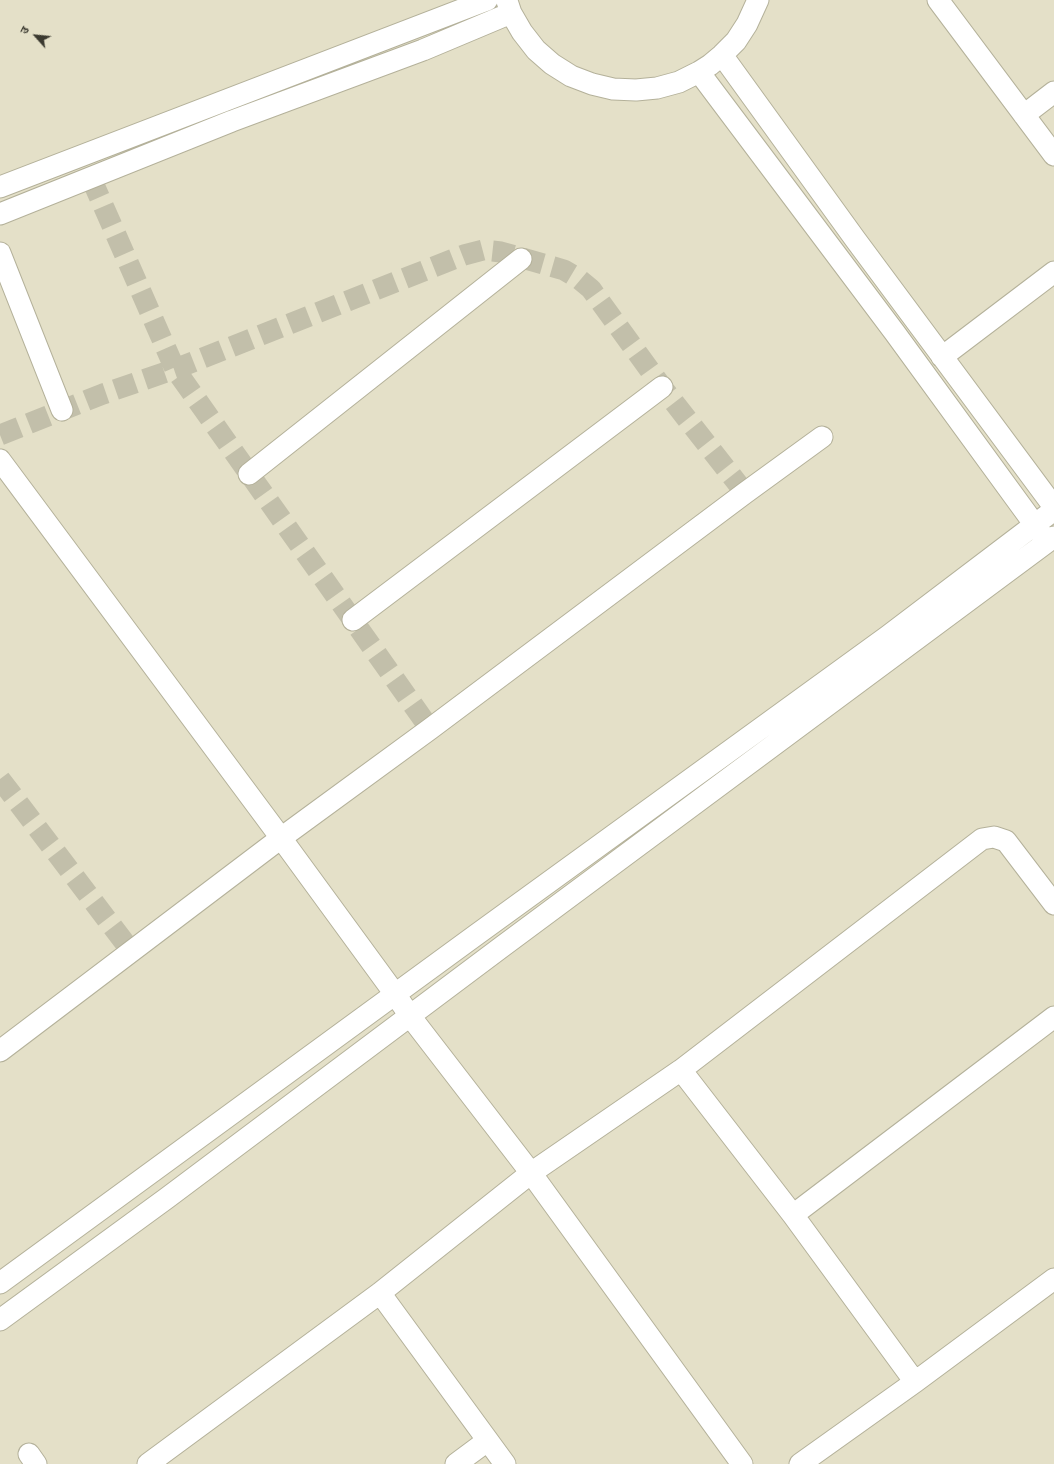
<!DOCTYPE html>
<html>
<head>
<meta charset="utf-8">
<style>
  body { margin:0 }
  #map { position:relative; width:1054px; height:1464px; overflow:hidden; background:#e4e0c8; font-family:"Fira Sans","Noto Sans Devanagari",sans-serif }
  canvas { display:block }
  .north { position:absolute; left:16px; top:16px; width:40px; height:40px; -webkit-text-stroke:3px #e4e0c8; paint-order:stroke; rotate:297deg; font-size:11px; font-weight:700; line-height:16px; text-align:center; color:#3b3a30 }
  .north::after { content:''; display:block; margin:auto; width:14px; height:18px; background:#3b3a30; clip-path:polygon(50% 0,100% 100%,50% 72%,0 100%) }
</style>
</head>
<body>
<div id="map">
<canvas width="1054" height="1464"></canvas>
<div class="north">उ</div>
</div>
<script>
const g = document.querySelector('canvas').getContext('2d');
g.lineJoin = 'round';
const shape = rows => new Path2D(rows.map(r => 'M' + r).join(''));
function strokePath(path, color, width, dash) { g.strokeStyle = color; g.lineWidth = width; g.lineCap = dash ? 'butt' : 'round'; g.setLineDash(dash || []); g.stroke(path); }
strokePath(shape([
  [91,178,175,369,430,729],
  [0,435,103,394,175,369,464,255,483,250,501,252,564,270,579,279,591,289,662,387,745,493],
  [0,779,131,951]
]), '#c2bfaa', 21, [21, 10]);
const street = shape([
  [938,0,1054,155],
  [507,1,511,13,522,32,536,50,552,64,571,76,592,84,613,89,636,90,657,88,679,82,699,72,710,65,722,55,736,41,747,24,758,0],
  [722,55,855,239,1054,507],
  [699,72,895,333,1043,536],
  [1024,115,1054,92],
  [0,187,487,0],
  [0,214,232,121,423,50,511,13],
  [0,253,62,410],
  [942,357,1054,272],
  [0,460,281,838,395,994,410,1016,531,1173,742,1464],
  [249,474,521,259],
  [353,620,662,387],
  [0,1051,281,838,430,729,745,493,822,437],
  [681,1070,793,1215,915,1382],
  [793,1215,1054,1017],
  [0,1283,476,935,888,636,1054,510],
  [380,1293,505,1464],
  [0,1320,167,1198,503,946,1054,537],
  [29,1454,36,1464],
  [148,1464,380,1293,531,1173,681,1070,982,839,994,837,1006,841,1054,904],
  [456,1464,487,1441],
  [800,1464,915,1382,1054,1279]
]);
strokePath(street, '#b4b19a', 23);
strokePath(street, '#fff', 21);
</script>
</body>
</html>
